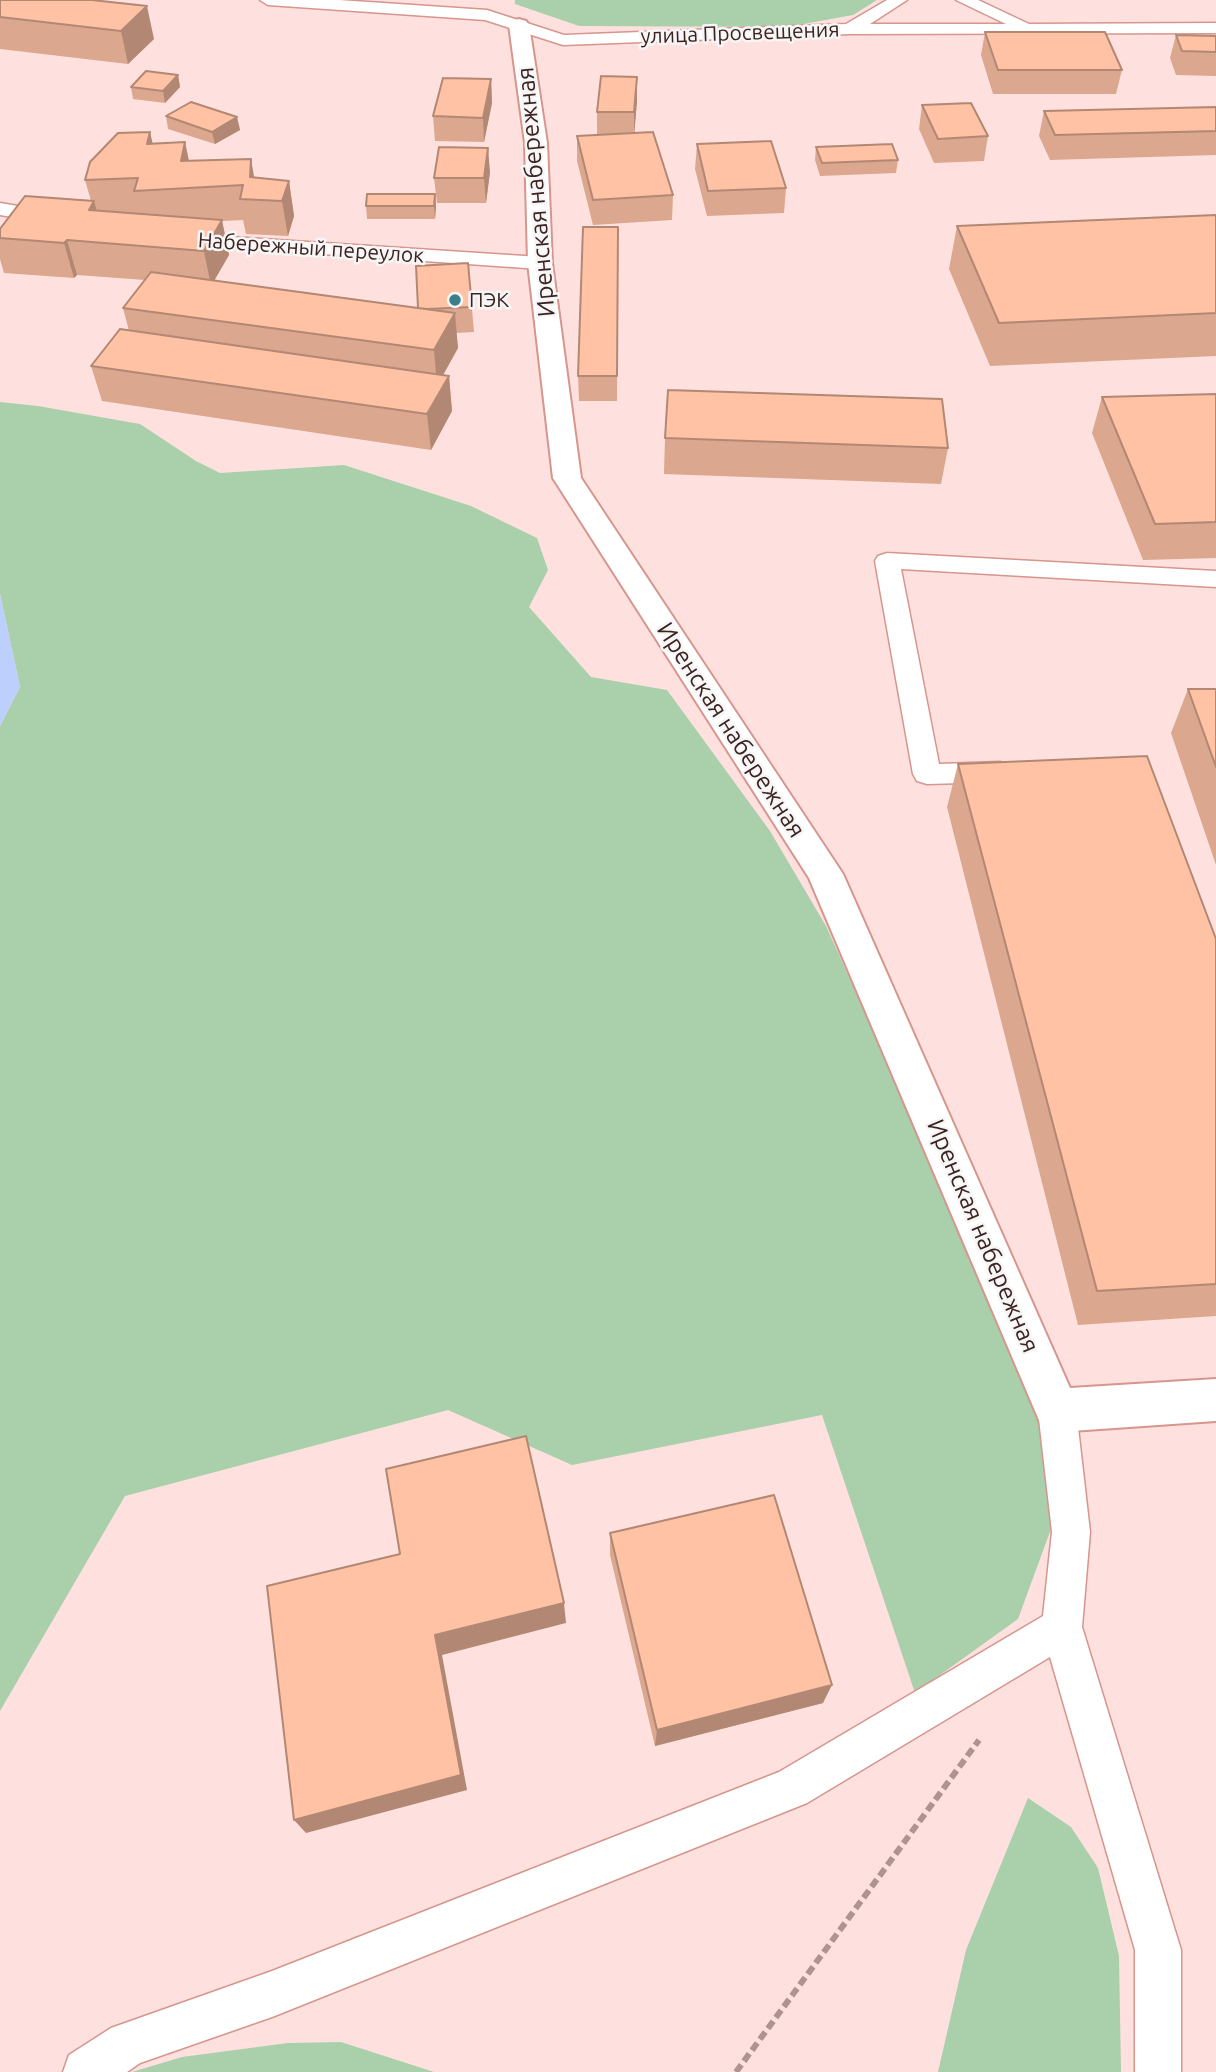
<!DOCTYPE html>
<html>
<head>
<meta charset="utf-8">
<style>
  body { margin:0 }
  canvas { display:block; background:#fee1de }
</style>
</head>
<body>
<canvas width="1216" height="2072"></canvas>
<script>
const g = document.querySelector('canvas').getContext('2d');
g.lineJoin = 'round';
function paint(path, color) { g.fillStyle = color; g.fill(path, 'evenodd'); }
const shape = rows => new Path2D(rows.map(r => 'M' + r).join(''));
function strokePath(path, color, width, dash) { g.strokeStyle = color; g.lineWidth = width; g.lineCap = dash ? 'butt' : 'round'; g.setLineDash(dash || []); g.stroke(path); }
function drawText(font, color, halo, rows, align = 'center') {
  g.font = font + ' Ubuntu,sans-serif'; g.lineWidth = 5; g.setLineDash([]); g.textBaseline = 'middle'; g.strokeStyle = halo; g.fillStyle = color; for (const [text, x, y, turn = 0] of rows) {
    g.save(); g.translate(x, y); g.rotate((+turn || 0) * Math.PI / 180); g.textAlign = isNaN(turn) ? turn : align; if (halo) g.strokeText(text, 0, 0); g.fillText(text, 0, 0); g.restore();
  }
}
paint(shape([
  [515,0,877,0,853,15,787,27,579,26,515,4],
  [0,402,38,406,140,424,196,461,220,473,344,465,471,506,537,538,548,570,529,607,591,677,667,690,770,831,826,926,1017,1351,1062,1499,1018,1619,915,1693,822,1415,572,1465,448,1410,125,1496,0,1711,0,726,20,687,0,594],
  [1028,1798,1071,1827,1098,1868,1119,1956,1121,2072,938,2072,966,1950],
  [341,2042,434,2072,132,2072,182,2057,288,2043]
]), '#a9cfab');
paint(shape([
  [0,594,20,687,0,726]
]), '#bdd0fd');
const lane = shape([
  [260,0,339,0,487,10,564,35,846,24,887,0,907,0,870,24,1006,24,956,0,978,0,1029,24,1216,23,1216,33,850,34,563,45,485,20,268,5,260,0],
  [0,203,54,212,64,218,54,224,0,215,0,203],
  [185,234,540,257,547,259,550,263,547,267,540,269,178,244,175,240,178,236,185,234],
  [887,553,1216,571,1216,587,901,569,939,764,1000,762,1010,765,1014,772,1010,779,1000,782,927,784,917,781,913,774,875,561,878,556,887,553],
  [1057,1392,1070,1398,1076,1410,1090,1532,1082,1627,1181,1950,1181,2072,1135,2072,1135,1950,1050,1657,807,1803,272,2017,140,2063,127,2072,63,2072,69,2055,111,2028,272,1971,779,1772,1043,1616,1052,1532,1038,1410,1044,1398,1057,1392]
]);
const street = shape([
  [519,19,526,21,529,25,547,143,552,263,581,478,843,874,1070,1388,1216,1379,1216,1421,1057,1432,1041,1425,809,878,553,478,528,263,525,143,509,25,512,21,519,19]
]);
strokePath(lane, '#d6958d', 3);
strokePath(street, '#d6958d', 4);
strokePath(shape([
  [736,2072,979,1740]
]), '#af9390', 6, [9, 4.5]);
paint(lane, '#fff');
paint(street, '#fff');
paint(shape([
  [0,0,154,39,128,64,0,49],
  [985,32,1122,70,1116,94,993,94,981,55],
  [1176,35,1216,36,1216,76,1176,75,1170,58],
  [178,75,180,87,165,103,133,99,131,87],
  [637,77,637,101,634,133,673,195,672,220,593,225,577,161,577,136,597,135,597,112],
  [491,79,492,103,484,142,435,141,433,116],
  [922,105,988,136,984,161,934,163,919,129],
  [1216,107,1216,155,1050,160,1039,136,1044,111],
  [166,116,237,117,240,130,215,144,168,129],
  [185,142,189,161,254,178,289,181,294,216,288,236,246,234,243,220,222,221,229,255,214,281,418,308,468,263,474,332,456,333,458,348,443,375,449,376,452,411,431,450,102,401,91,366,129,331,123,308,145,280,77,275,74,278,4,273,0,259,0,229,91,201,85,180,153,143],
  [697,144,786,188,784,213,707,216,695,169],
  [816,147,898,160,896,173,820,176,815,160],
  [490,172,486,203,437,203,434,178],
  [435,194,436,207,435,219,367,219,366,206],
  [1216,215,1216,356,990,366,949,269,957,226],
  [618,227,617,401,579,401,578,376],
  [1216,394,1216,558,1143,560,1092,433,1102,397],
  [665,438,948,448,941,484,664,474],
  [1188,689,1216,689,1216,865,1171,733],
  [958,764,1216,939,1216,1316,1078,1325,947,807],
  [610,1533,823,1703,655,1746,610,1555]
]), '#dba78e');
paint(shape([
  [147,6,154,39,128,64,121,31],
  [178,75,180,87,165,103,163,91],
  [637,77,637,101,634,137,634,112],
  [491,79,492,103,484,142,483,118],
  [237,117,240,130,215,144,212,132],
  [150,132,158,166,147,144],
  [185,142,192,177,181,161],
  [488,148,490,172,486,203,484,178],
  [251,159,257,193,250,177],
  [289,181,294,216,288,236,282,201],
  [435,194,436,207,435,219,434,206],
  [94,201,104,236,89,210],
  [222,220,229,255,211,286,204,251],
  [67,240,77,275,74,278,64,243],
  [455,313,458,348,437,386,434,350],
  [449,376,452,411,431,450,427,414],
  [564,1603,566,1623,442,1655,467,1790,306,1833,294,1820,435,1635],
  [832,1685,823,1703,655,1746,657,1730]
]), '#b28874');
const building = shape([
  [0,0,92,0,147,6,121,31,0,17,0,0],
  [985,32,1105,32,1122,70,998,70,985,32],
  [1176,35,1216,36,1216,52,1182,51,1176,35],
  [146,71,178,75,163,91,131,87,146,71],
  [601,76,637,77,634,112,597,112,601,76],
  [443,78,491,79,483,118,433,116,443,78],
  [191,102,237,117,212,132,166,116,191,102],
  [971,103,988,136,938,139,922,105,971,103],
  [1216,107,1216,131,1055,135,1044,111,1216,107],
  [150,132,147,144,185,142,181,161,251,159,250,177,289,181,282,201,240,199,243,185,134,191,138,178,85,180,90,162,118,133,150,132],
  [653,132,673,195,593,200,577,136,653,132],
  [771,141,786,188,708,191,697,144,771,141],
  [892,144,898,160,822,163,816,147,892,144],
  [439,147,488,148,484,178,434,178,439,147],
  [367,194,435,194,434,206,366,206,367,194],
  [25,196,94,201,89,210,222,220,204,251,67,240,64,243,0,238,0,229,25,196],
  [1216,215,1216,313,999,323,957,226,1216,215],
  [583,227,618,227,617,376,578,376,583,227],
  [468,263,472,307,427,309,418,308,416,266,468,263],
  [151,272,455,313,434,350,123,308,151,272],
  [120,329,449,376,427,414,91,366,120,329],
  [668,390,942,399,948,448,665,438,668,390],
  [1216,394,1216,522,1155,524,1102,397,1216,394],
  [1188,689,1216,689,1216,767,1188,689],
  [1147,756,1216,939,1216,1284,1097,1291,958,764,1147,756],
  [526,1436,564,1603,435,1635,461,1775,294,1820,267,1586,400,1554,386,1469,526,1436],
  [774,1495,832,1685,657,1730,610,1533,774,1495]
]);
paint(building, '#ffc2a5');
strokePath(building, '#b28874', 2);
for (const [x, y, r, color] of [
  [455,300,7,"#398089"]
]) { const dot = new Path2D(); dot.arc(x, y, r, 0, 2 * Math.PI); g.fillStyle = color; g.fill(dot); strokePath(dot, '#f6f6f6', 2.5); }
drawText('21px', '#3c2220', '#f6f6f6', [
  ["улица Просвещения",740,33,-2],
  ["Набережный переулок",311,248,4]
]);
drawText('21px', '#3c2220', '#f6f6f6', [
  ["ПЭК",469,300]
], 'left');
drawText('24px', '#3c2220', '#f6f6f6', [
  ["Иренская набережная",536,192,-95],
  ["Иренская набережная",731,730,57],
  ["Иренская набережная",983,1236,67]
]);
</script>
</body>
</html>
